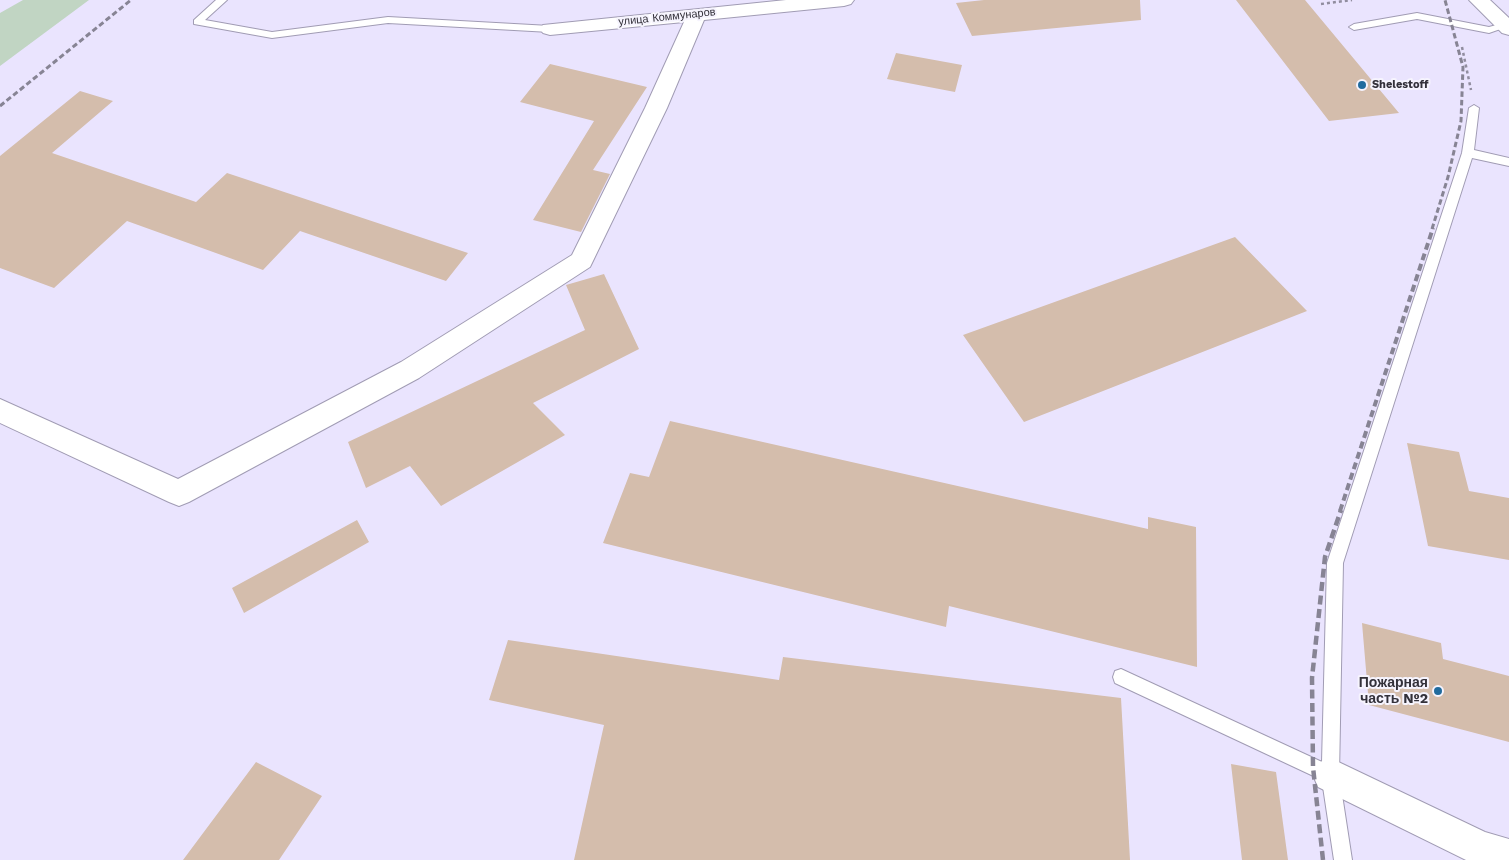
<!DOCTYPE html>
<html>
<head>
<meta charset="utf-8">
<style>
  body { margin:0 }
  canvas { display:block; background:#eae4fe }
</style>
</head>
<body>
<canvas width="1509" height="860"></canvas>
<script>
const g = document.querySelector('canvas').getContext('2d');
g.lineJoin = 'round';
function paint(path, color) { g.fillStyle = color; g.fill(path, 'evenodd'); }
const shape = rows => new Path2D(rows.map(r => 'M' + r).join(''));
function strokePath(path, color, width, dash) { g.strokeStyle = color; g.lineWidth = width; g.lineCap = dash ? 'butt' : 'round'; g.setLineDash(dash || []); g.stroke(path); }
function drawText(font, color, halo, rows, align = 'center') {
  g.font = font + ' "Work Sans",sans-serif'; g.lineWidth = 4; g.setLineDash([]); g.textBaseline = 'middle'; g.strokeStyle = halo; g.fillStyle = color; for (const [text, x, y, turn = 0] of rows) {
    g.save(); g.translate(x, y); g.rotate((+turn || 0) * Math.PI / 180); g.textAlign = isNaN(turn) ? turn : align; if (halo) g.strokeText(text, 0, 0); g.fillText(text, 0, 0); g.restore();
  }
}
paint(shape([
  [23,0,89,0,0,66,0,13]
]), '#c1d5c3');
paint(shape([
  [984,0,1140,0,1141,20,972,36,956,3],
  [1236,0,1305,0,1399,113,1329,121],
  [896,53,962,65,955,92,887,79],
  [550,64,647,87,593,170,610,174,581,232,533,220,594,121,520,102],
  [80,91,113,101,52,153,196,202,227,173,468,253,446,281,300,231,263,270,127,221,54,288,0,268,0,156],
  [1235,237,1307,311,1024,422,963,335],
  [604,274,639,349,533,403,565,435,441,506,410,466,366,488,348,442,585,330,566,285],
  [670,421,1148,529,1148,517,1196,527,1197,667,949,606,946,627,603,543,630,473,649,477],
  [1407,443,1459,452,1469,491,1509,498,1509,560,1428,546],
  [357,520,369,542,244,613,232,588],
  [1362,623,1441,643,1443,659,1509,676,1509,742,1369,705],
  [508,640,779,680,783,657,1121,698,1130,860,574,860,604,725,489,700],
  [256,762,322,796,279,860,183,860],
  [1231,764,1276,772,1288,860,1242,860]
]), '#d4bdac');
const service = shape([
  [216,0,227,0,205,20,272,32,388,17,550,26,555,29,550,32,388,23,272,38,194,24,194,20,216,0],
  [1417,13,1489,27,1504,23,1509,26,1489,33,1417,19,1354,30,1349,27,1354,24,1417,13],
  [1474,105,1479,108,1474,150,1509,158,1509,166,1472,158,1343,563,1339,775,1352,860,1334,860,1322,780,1115,683,1113,677,1115,671,1121,669,1322,762,1327,563,1462,153,1469,108,1474,105]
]);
const minor = shape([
  [786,0,854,0,851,4,844,6,704,20,667,108,590,267,419,378,189,502,179,506,169,502,0,423,0,399,178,479,401,362,572,255,645,108,684,22,550,35,543,33,540,29,543,25,786,0],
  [1469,0,1490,0,1509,18,1509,35,1502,33,1469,0],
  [1330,758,1485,832,1509,839,1509,860,1466,860,1318,787,1313,775,1318,763,1330,758]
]);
strokePath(service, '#a19cb4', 2);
strokePath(minor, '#a19cb4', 2);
strokePath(shape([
  [1321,4,1352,0],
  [1462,47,1471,90]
]), '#918d9f', 2.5, [3, 3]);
paint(service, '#fff');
paint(minor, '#fff');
strokePath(shape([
  [0,106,131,0],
  [1432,229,1448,177,1461,121,1463,67,1445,0]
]), '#878494', 3, [5.5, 3]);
strokePath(shape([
  [1340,511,1433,228]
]), '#878494', 4, [7, 4]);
strokePath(shape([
  [1323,860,1313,767,1312,678,1325,557,1341,510]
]), '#878494', 4.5, [9, 4.5]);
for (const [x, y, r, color] of [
  [1362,85,5,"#206b9e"],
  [1438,691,5,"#206b9e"]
]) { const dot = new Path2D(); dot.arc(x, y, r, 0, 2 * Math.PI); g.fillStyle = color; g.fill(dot); strokePath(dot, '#f6f4fe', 2); }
drawText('11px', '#33313a', '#f6f4fe', [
  ["улица Коммунаров",667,17,-6]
]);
drawText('bold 11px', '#33313a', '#f6f4fe', [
  ["Shelestoff",1372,85]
], 'left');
drawText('bold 14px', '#33313a', '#f6f4fe', [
  ["Пожарная",1428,683],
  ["часть №2",1428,699]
], 'right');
</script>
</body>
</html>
